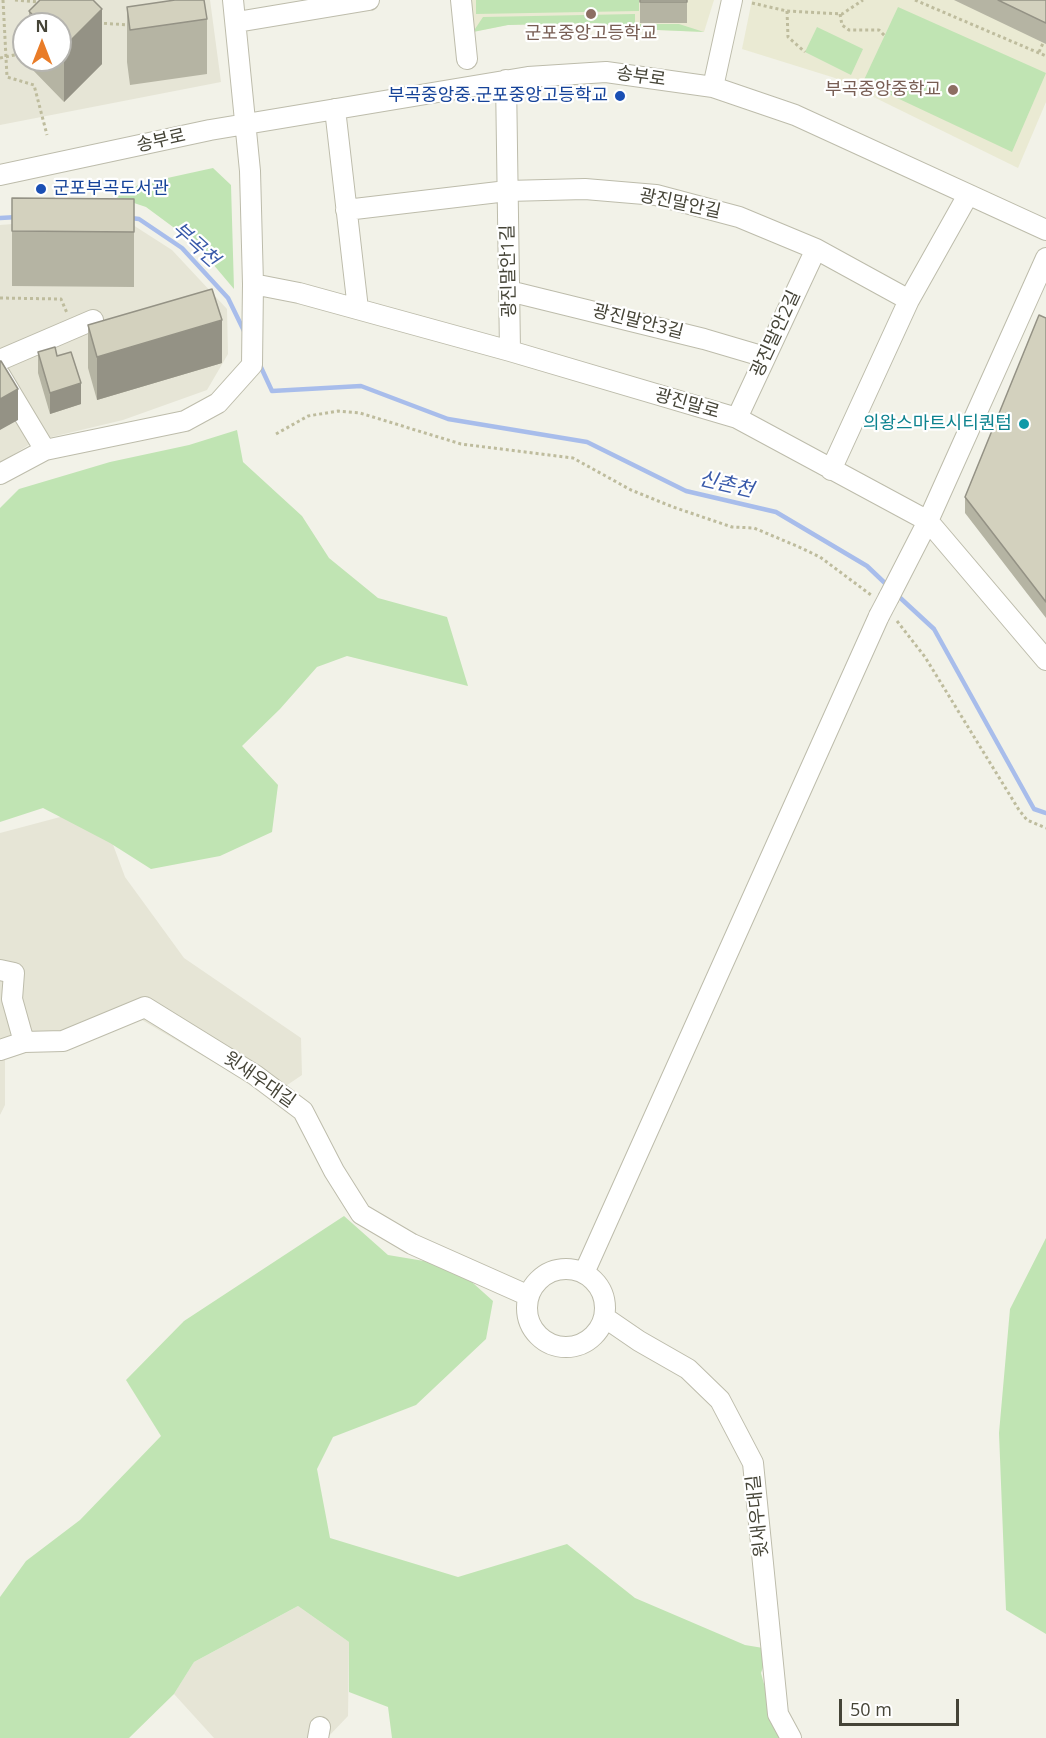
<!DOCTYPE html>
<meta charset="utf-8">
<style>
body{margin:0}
#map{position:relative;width:1046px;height:1738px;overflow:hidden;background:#f2f2e8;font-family:"Open Sans",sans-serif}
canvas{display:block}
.north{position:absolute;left:12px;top:12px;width:60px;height:60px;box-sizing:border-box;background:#fff;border:2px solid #b5b4af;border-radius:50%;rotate:0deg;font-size:16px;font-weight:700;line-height:24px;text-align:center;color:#454437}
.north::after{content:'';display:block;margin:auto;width:21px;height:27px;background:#e97c28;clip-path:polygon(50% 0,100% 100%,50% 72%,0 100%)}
.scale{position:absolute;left:839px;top:1699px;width:120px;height:27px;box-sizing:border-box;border:3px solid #454437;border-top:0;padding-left:8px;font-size:18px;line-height:21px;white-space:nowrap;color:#454437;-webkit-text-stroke:4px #fff;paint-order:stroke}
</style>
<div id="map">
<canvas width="1046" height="1738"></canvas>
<div class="north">N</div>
<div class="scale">50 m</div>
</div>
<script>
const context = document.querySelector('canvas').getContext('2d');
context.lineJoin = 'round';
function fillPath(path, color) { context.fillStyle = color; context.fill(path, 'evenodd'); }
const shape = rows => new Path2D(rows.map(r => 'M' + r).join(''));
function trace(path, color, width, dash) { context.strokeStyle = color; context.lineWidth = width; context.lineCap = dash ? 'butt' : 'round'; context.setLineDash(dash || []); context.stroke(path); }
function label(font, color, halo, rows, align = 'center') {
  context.font = font + ' "Open Sans","Noto Sans KR",sans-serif'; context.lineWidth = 4.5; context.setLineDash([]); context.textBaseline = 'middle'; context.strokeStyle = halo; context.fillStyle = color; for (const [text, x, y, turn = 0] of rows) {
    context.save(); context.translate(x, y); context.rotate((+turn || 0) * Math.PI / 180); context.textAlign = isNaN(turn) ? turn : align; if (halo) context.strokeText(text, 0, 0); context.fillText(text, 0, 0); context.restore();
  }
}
fillPath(shape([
 [0,0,210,0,221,82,0,125],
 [24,24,60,24,60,60,24,60],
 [76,219,133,225,172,250,227,309,228,354,207,390,123,420,35,441,0,463,0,225],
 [64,816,105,823,125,877,184,958,301,1038,302,1075,271,1096,142,1020,61,1047,5,1055,5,1105,0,1115,0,833],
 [298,1606,349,1642,348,1716,327,1738,214,1738,174,1694,194,1662]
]), '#e6e5d6');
fillPath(shape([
 [469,0,714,0,704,32,634,29,596,23,508,25,473,32],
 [752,0,1046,0,1046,102,1018,168,835,78,742,49]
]), '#eaead3');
fillPath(shape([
 [476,0,639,0,639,11,476,14],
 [898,7,1046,73,1012,152,863,82],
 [635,14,635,24,679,24,704,32,634,29,596,23,508,25,473,32,483,17],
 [817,27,863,49,851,75,805,52],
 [213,168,231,185,234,289,196,244,146,207,116,197,140,184],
 [237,430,243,462,302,516,329,558,378,598,447,617,468,686,347,656,317,667,280,709,242,746,278,785,272,832,220,856,151,869,110,843,43,808,0,822,0,508,19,489,110,462,189,445],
 [344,1216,388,1255,454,1266,493,1301,486,1339,416,1405,333,1437,317,1469,330,1538,458,1577,567,1544,635,1598,745,1645,769,1649,761,1673,779,1738,392,1738,388,1707,349,1692,349,1642,298,1606,194,1662,174,1694,129,1738,0,1738,0,1597,26,1561,80,1520,161,1436,126,1380,184,1321],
 [1046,1238,1046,1634,1006,1610,999,1433,1010,1309]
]), '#c0e4b3');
trace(shape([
 [0,218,18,217],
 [131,218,139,219,182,248,228,298,244,331],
 [259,363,272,391,361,386,448,419,587,442,686,491,776,512,867,566,888,586],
 [896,594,934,629,1034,809,1046,813]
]), '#a8bdeb', 4.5);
const minor = shape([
 [461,0,467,59],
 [237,22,369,0],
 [506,80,510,351],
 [713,87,732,0],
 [335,109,358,309],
 [0,175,210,130,528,77,606,72,713,87,795,115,1046,230],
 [346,210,507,191,585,189,656,195,739,217,816,249,909,300],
 [253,284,299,293,510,351,737,418,928,521,1046,660],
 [509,291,704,339,765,357],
 [0,360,93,320],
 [0,375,45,450],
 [737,418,816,249],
 [831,470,909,300,968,195],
 [0,474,45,450,185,421,218,403,252,365,253,284,250,171,233,0],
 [889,597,928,521,1046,258],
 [0,970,14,973,12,999,24,1042],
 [0,1050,24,1042,63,1041,145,1007,255,1075,303,1111,334,1171,361,1214,412,1244,529,1296],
 '527 1308a39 39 0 1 1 78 0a39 39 0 1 1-78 0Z',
 [584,1273,879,616],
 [604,1317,639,1341,688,1369,720,1400,753,1463,778,1714,791,1738],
 [318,1738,320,1727]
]);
trace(minor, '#bdbcab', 22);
trace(shape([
 [3,0,7,77,34,85,47,135],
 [15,0,40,2],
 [915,0,1046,56],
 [752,3,787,11,842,14,863,0],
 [787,11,788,37,805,52],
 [840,14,842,25,849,30,879,30,885,36],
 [98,23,130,25],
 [1039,52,1043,43],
 [0,58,24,53],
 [0,298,61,299,67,313],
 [276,434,308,416,338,411,360,413,461,444,573,458,631,490,673,507,732,527,754,528,799,547,820,557,871,595],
 [897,621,925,657,1019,810,1027,820,1046,828]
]), '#bebc9d', 3, [3, 3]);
trace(minor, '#fff', 20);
const minorBridge = shape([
 [879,616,889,597]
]);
trace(minorBridge, '#bdbcab', 22, []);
trace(minorBridge, '#fff', 20);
fillPath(shape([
 [40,0,93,0,102,9,102,64,64,102,29,66,29,60,60,60,60,24,29,24,29,11],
 [640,0,687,0,687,23,640,23],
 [954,0,1046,0,1046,44],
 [127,7,207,19,207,74,130,85,127,62],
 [12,198,134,199,134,287,12,286],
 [1046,318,1046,618,965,513,965,497],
 [88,325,222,363,97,400,88,368],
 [38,352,57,356,81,404,50,414,38,373]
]), '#b5b4a3');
fillPath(shape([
 [102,9,102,64,64,102,64,47],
 [222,320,222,363,97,400,97,357],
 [81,383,81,404,50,414,50,393],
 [18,389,18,420,0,430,0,399]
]), '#949285');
const building = shape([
 [40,0,93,0,102,9,64,47,60,43,60,24,41,24,29,11,40,0],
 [175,0,204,0,207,19,130,30,127,7,175,0],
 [640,0,687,0,687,2,640,2,640,0],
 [998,0,1046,0,1046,23,998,0],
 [12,198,134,199,134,232,12,231,12,198],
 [212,289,222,320,97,357,88,325,212,289],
 [1039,315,1046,318,1046,602,965,497,1039,315],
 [55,347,57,356,71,352,81,383,50,393,38,352,55,347],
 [0,361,1,361,18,389,0,399,0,361]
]);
fillPath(building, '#d3d1be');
trace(building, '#949285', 1.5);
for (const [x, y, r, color] of [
 [591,14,6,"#8d6e63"],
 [953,90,6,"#8d6e63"],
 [620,96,6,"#1a4fb4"],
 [41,189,6,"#1a4fb4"],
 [1024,424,6,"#0f9aa8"]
]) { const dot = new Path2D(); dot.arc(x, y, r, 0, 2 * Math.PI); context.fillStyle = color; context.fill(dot); trace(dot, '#fff', 2); }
label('18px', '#785e54', '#fff', [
 ["군포중앙고등학교",591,34],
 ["부곡중앙중학교",941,90,"right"]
]);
label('18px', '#454437', '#fff', [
 ["송부로",641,77,8],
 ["송부로",161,141,-13],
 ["광진말안길",680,204,12],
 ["광진말안1길",509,271,-91],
 ["광진말안3길",638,322,14],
 ["광진말안2길",776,334,-65],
 ["광진말로",687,404,16],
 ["윗새우대길",259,1080,35],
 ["윗새우대길",758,1516,-96]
]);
label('18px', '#164399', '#fff', [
 ["부곡중앙중.군포중앙고등학교",608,96],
 ["군포부곡도서관",53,189,"left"]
], 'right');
label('18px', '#0d838f', '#fff', [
 ["의왕스마트시티퀀텀",1012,424]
], 'right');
label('italic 20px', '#3859a9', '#fff', [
 ["부곡천",195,245,42],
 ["신촌천",726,485,13]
]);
</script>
